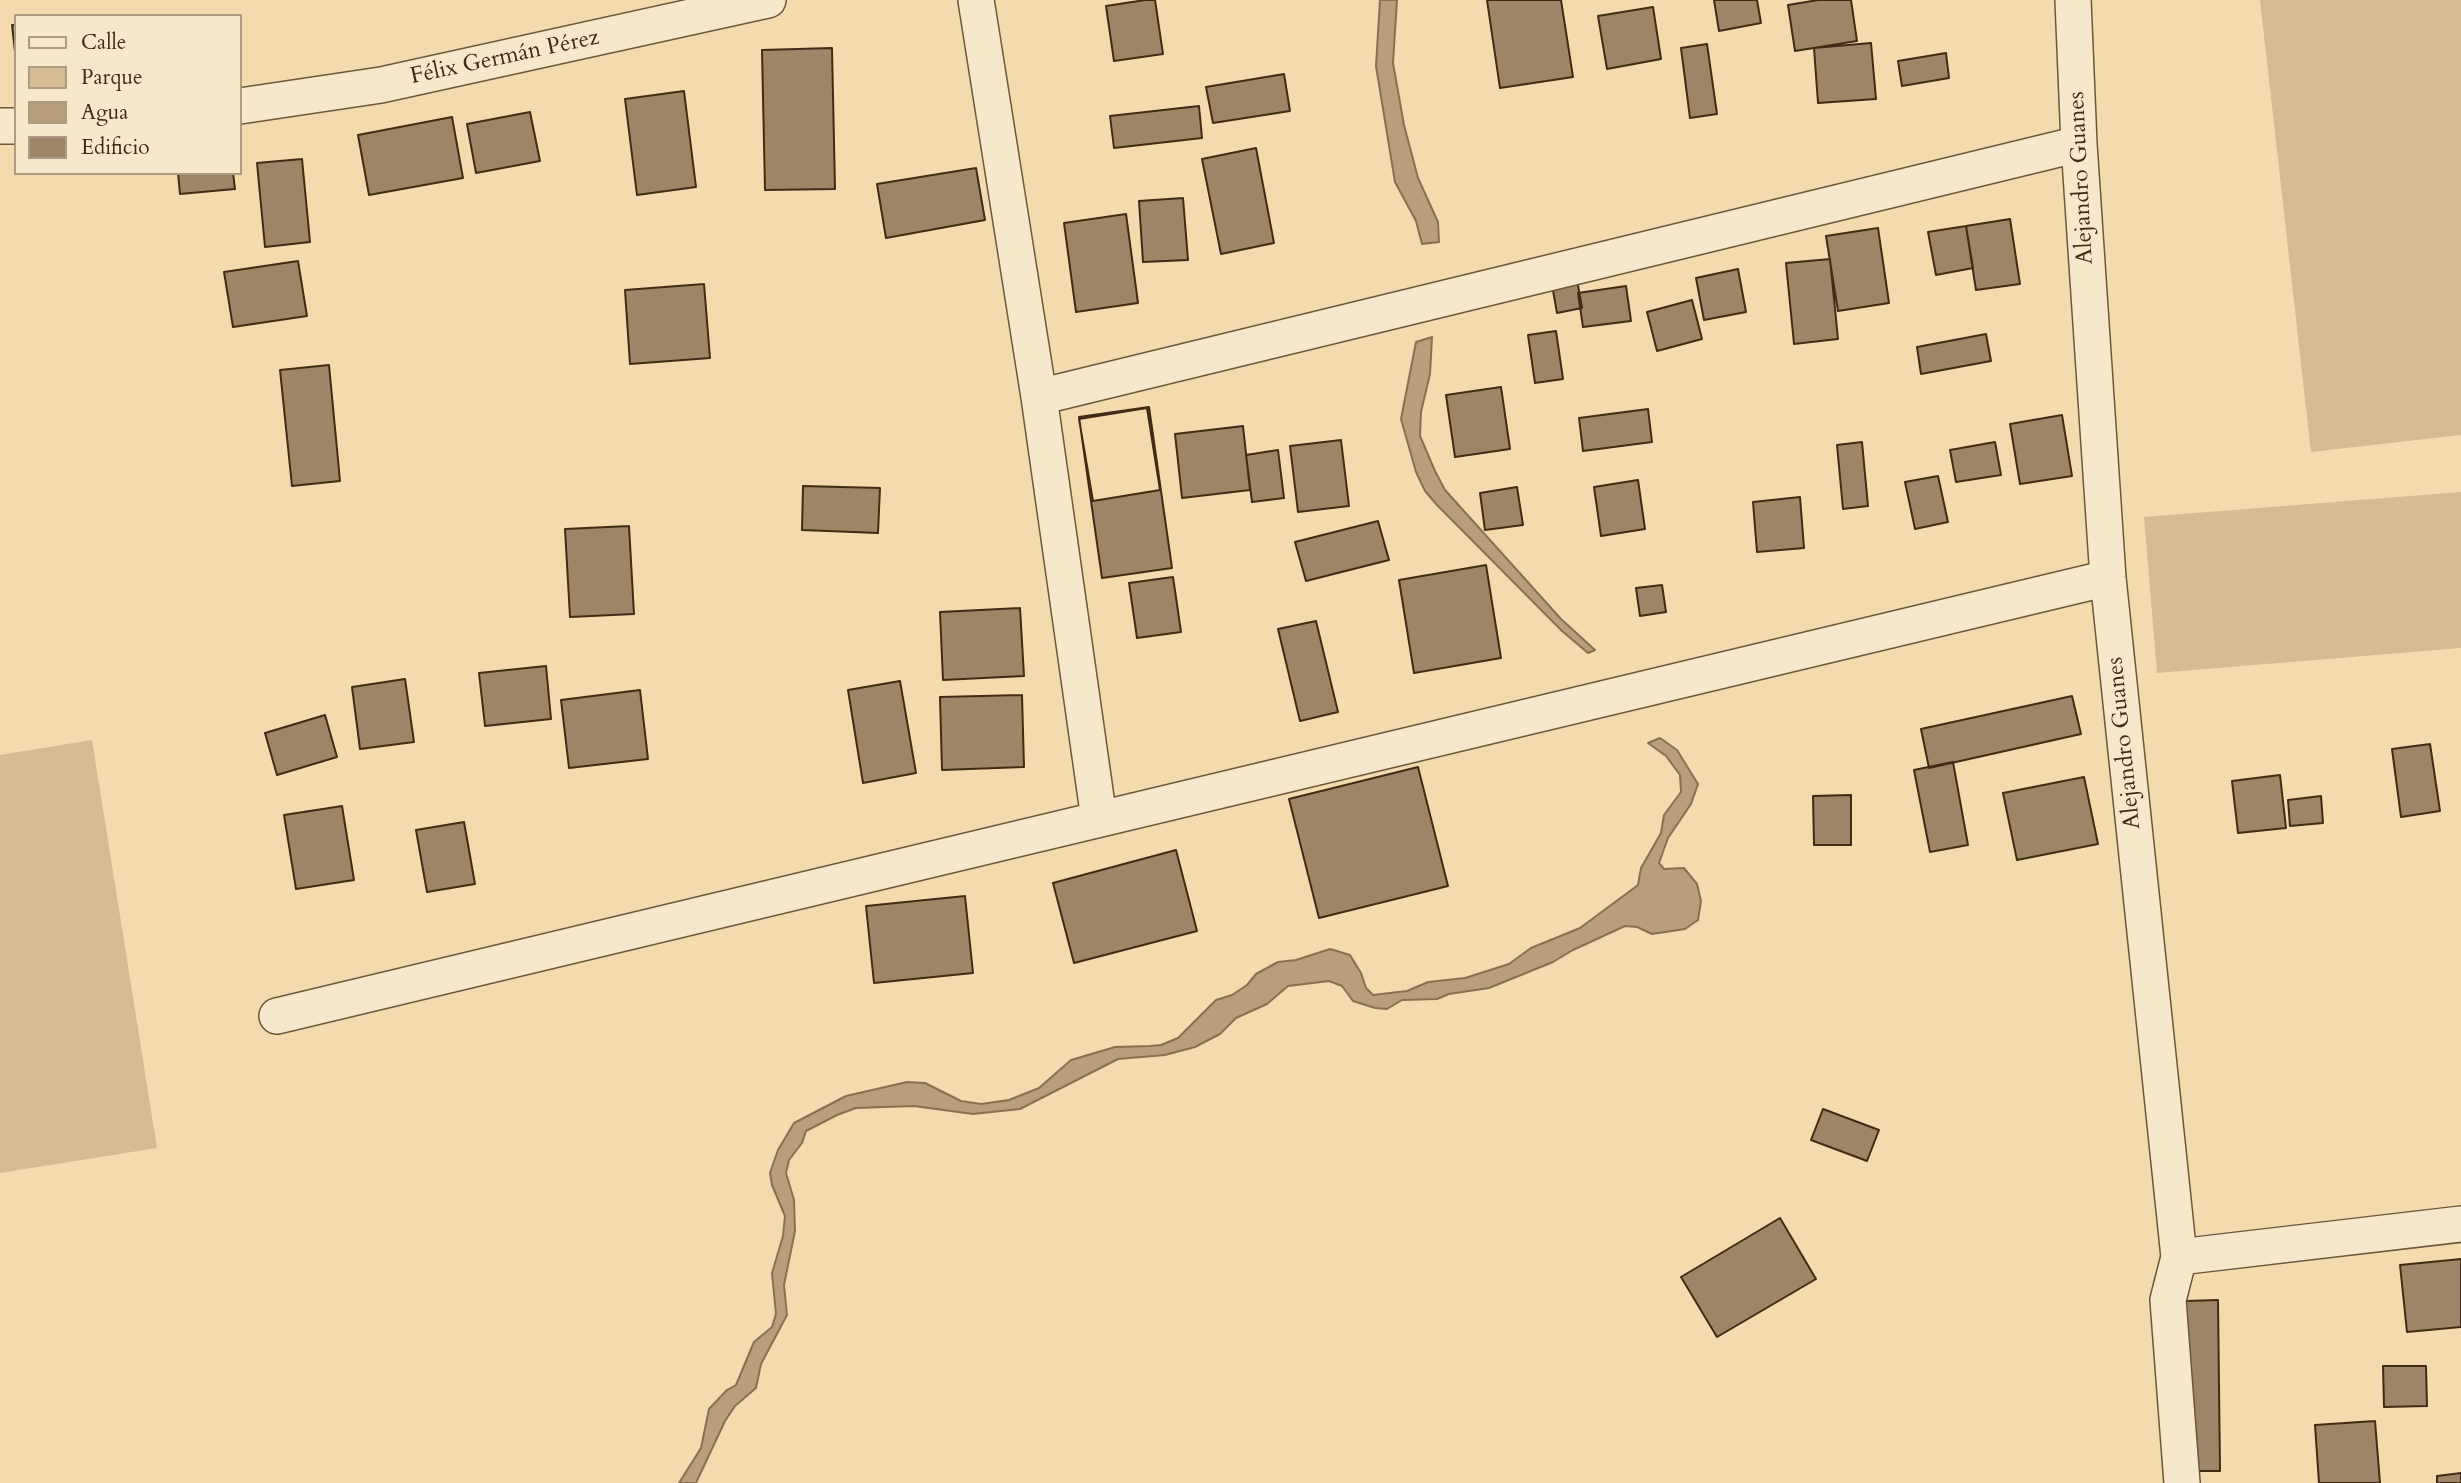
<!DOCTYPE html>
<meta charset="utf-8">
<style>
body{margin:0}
#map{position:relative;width:2461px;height:1483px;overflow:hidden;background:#f3daaf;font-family:Cardo,serif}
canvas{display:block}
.legend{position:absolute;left:14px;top:14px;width:228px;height:161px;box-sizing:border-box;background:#f7e7cb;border:2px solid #ae9c82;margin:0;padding:9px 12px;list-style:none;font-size:21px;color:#402c14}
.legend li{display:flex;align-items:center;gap:14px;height:35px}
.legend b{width:35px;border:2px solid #ae9c82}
</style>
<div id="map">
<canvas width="2461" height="1483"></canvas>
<ul class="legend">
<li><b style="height:9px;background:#f7e7cb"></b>Calle</li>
<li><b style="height:19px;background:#d5bc95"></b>Parque</li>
<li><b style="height:19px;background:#b69f7a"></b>Agua</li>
<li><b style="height:19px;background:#9d8665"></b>Edificio</li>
</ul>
</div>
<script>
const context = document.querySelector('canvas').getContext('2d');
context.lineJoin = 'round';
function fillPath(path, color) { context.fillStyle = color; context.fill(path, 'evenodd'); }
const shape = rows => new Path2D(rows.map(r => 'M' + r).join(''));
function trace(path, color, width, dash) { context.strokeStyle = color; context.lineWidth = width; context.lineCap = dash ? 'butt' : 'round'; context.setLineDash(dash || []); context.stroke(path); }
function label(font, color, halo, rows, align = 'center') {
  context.font = font + ' Cardo,serif'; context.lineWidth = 5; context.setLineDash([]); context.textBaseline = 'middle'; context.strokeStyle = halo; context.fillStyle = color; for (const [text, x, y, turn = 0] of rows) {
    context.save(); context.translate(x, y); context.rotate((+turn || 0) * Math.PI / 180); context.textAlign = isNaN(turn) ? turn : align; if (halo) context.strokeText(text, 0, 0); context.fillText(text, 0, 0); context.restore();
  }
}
fillPath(shape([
 [2260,0,2461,0,2461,435,2311,452],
 [2461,492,2461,648,2157,673,2144,517],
 [92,740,157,1148,0,1173,0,755]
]), '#d5bc95');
const water = shape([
 [1380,0,1397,0,1393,63,1404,125,1418,178,1438,222,1439,242,1422,244,1416,221,1395,182,1376,66,1380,0],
 [1432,337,1430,374,1421,412,1420,436,1435,471,1445,490,1561,619,1595,650,1588,653,1562,631,1437,505,1425,491,1416,472,1401,419,1416,342,1432,337],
 [1660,738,1677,750,1698,784,1691,804,1668,838,1659,863,1664,869,1684,868,1697,884,1701,901,1698,920,1685,929,1652,934,1637,927,1625,926,1573,950,1553,962,1489,988,1449,994,1437,999,1402,1000,1387,1009,1375,1008,1353,1001,1342,986,1329,981,1288,986,1267,1004,1236,1018,1220,1034,1195,1047,1165,1055,1118,1059,1020,1109,973,1114,914,1106,856,1108,837,1115,806,1131,802,1143,789,1160,786,1173,794,1200,795,1231,784,1285,787,1315,761,1364,756,1388,735,1406,725,1421,696,1483,679,1483,701,1448,709,1409,727,1390,736,1385,754,1342,772,1327,776,1314,772,1273,783,1236,785,1216,772,1185,770,1173,778,1150,794,1123,846,1096,907,1082,925,1083,961,1101,981,1104,1009,1100,1039,1088,1071,1060,1115,1047,1150,1046,1161,1045,1178,1038,1216,1000,1232,995,1247,985,1256,974,1278,962,1296,960,1330,949,1350,955,1361,973,1366,988,1373,995,1407,991,1428,982,1465,978,1509,964,1531,948,1580,928,1638,885,1641,868,1661,833,1664,815,1681,792,1680,775,1666,756,1648,743,1660,738]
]);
fillPath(water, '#b69f7a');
trace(water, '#877151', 2);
const building = shape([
 [1145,0,1155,0,1163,54,1114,61,1106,6,1145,0],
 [1487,0,1561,0,1573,77,1500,88,1487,0],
 [1714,0,1757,0,1761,23,1719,31,1714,0],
 [1818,0,1851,0,1857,41,1795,51,1788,5,1818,0],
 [1653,7,1661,59,1607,69,1598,16,1653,7],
 [12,25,16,25,16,61,12,25],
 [1871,43,1876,99,1818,103,1814,48,1871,43],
 [1707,44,1717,114,1690,118,1681,48,1707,44],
 [832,48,835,189,765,190,762,50,832,48],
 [1946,53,1949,78,1902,86,1898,61,1946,53],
 [1284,74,1290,111,1213,123,1206,87,1284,74],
 [684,91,696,187,637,195,625,99,684,91],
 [1199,106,1202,138,1114,148,1110,116,1199,106],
 [530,112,540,161,476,173,467,124,530,112],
 [452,117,463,178,369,195,358,135,452,117],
 [1256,148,1274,243,1221,254,1202,159,1256,148],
 [302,159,310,242,265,247,257,163,302,159],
 [976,168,985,220,886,238,877,184,976,168],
 [178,173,233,173,235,189,180,194,178,173],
 [1183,198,1188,260,1143,262,1139,201,1183,198],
 [1126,214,1138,303,1076,312,1064,223,1126,214],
 [2010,219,2020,284,1976,290,1966,226,2010,219],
 [1966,226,1973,268,1936,275,1928,232,1966,226],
 [1878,228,1889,303,1838,311,1826,236,1878,228],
 [1830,259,1838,339,1794,344,1786,263,1830,259],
 [298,261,307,316,233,327,224,272,298,261],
 [1738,269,1746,312,1704,320,1696,278,1738,269],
 [1576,274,1582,308,1557,313,1551,279,1576,274],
 [704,284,710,358,630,364,625,290,704,284],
 [1626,286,1631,321,1583,327,1578,293,1626,286],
 [1692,300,1702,339,1657,351,1647,312,1692,300],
 [1556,331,1563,379,1535,383,1528,335,1556,331],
 [1986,334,1991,361,1921,374,1917,347,1986,334],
 [329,365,340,481,292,486,280,370,329,365],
 [1501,387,1510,449,1455,457,1446,395,1501,387],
 [1149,407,1172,568,1102,578,1079,417,1149,407],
 [1147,408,1160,490,1093,501,1079,419,1147,408],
 [1648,409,1652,442,1583,451,1579,418,1648,409],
 [2062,415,2072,476,2020,484,2010,424,2062,415],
 [1243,426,1250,490,1182,498,1175,434,1243,426],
 [1341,440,1349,506,1298,512,1290,446,1341,440],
 [1862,442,1868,506,1843,509,1837,445,1862,442],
 [1995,442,2001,475,1956,482,1950,450,1995,442],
 [1278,450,1284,498,1252,502,1246,455,1278,450],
 [1938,476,1948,522,1915,529,1905,482,1938,476],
 [1638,480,1645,529,1601,536,1594,487,1638,480],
 [803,486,880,488,878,533,802,530,803,486],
 [1517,487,1523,525,1485,530,1480,493,1517,487],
 [1800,497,1804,548,1757,552,1753,502,1800,497],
 [1378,521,1389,560,1306,581,1295,542,1378,521],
 [629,526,634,614,570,617,565,529,629,526],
 [1486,565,1501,658,1414,673,1399,580,1486,565],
 [1173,577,1181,632,1137,638,1129,583,1173,577],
 [1662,585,1666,612,1640,616,1636,588,1662,585],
 [1020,608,1024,676,943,680,940,612,1020,608],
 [1316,621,1338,712,1300,721,1278,629,1316,621],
 [546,666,551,719,485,726,479,673,546,666],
 [405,679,414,742,360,749,352,687,405,679],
 [900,681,916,773,863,783,848,690,900,681],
 [640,690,648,759,569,768,561,700,640,690],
 [1022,695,1024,767,942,770,940,697,1022,695],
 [2072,696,2081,734,1929,768,1921,729,2072,696],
 [325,715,337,757,277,775,265,733,325,715],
 [2430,744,2440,811,2401,817,2392,749,2430,744],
 [1953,762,1968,845,1930,852,1914,770,1953,762],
 [1418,767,1448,886,1319,918,1289,799,1418,767],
 [2280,775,2286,828,2238,833,2232,781,2280,775],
 [2084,777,2098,844,2017,860,2003,793,2084,777],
 [1851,795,1851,845,1814,845,1813,796,1851,795],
 [2321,796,2323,823,2290,826,2288,800,2321,796],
 [342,806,354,880,296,889,284,815,342,806],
 [464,822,475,884,427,892,416,830,464,822],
 [1176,850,1197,931,1074,963,1053,883,1176,850],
 [965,896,973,973,874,983,866,906,965,896],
 [1823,1109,1879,1130,1867,1161,1811,1140,1823,1109],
 [1780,1218,1816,1279,1717,1337,1681,1277,1780,1218],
 [2461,1259,2461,1327,2407,1332,2400,1265,2461,1259],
 [2218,1300,2220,1471,2188,1471,2185,1301,2218,1300],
 [2383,1366,2426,1366,2427,1406,2384,1407,2383,1366],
 [2375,1421,2380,1483,2319,1483,2315,1425,2375,1421],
 [2461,1473,2461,1483,2437,1483,2437,1476,2461,1473]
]);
fillPath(building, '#9d8665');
trace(building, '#402c14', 2);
const street = shape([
 [976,0,1039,397,1099,819],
 [2073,0,2079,144,2108,578,2179,1257,2168,1300,2182,1483],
 [240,106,381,85,768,0],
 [0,126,16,126],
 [1039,397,2079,144],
 [277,1016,2108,578],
 [2179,1257,2461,1224]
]);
trace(street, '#6d583b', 38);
trace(street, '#f7e7cb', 35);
label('23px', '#402c14', '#f7e7cb', [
 ["Félix Germán Pérez",505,58,-12],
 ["Alejandro Guanes",2082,178,-93],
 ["Alejandro Guanes",2125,743,-96]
]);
</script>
